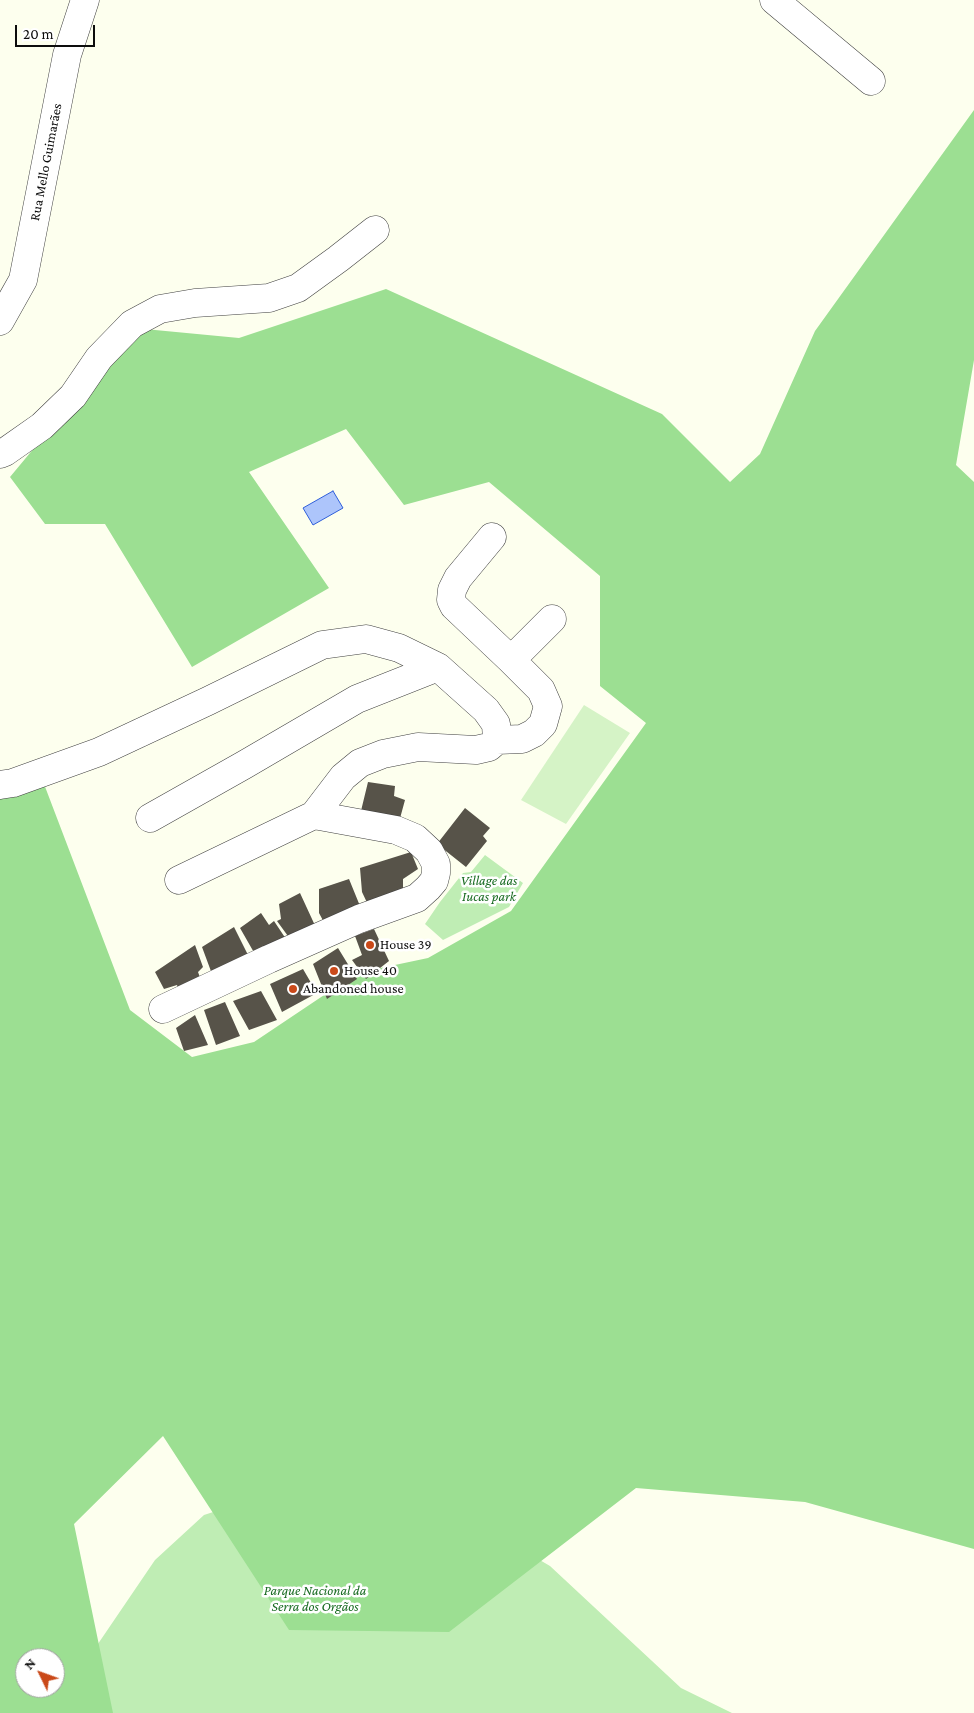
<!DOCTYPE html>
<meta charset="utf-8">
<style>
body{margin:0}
#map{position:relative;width:974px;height:1713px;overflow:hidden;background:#fdffee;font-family:"Crimson Pro",serif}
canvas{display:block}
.north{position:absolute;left:15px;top:1648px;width:50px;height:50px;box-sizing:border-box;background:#fff;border:1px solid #9e9e9e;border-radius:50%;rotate:312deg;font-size:14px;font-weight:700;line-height:20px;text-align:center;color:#0d0d0d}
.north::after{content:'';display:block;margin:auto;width:18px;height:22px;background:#ca4919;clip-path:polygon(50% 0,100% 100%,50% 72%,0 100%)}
.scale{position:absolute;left:15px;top:25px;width:80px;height:22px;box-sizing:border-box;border:2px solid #0d0d0d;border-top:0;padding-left:6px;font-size:15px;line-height:18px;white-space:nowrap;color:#0d0d0d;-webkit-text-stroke:4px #fff;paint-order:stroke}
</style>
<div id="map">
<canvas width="974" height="1713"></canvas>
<div class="north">N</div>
<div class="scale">20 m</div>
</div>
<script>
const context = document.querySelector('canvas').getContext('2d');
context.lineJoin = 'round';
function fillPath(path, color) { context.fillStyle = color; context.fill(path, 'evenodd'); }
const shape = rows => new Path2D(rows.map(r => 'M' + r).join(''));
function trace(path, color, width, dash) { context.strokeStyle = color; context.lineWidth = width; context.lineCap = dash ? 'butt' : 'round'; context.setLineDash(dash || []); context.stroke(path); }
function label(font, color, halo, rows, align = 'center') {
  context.font = font + ' "Crimson Pro",serif'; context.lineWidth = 5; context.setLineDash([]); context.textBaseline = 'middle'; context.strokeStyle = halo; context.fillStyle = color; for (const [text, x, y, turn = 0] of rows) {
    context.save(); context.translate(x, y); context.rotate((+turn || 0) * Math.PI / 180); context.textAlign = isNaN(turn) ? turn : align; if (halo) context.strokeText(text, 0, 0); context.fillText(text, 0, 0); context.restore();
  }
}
fillPath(shape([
 [485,855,523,883,509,907,443,940,425,924,440,902,463,873,471,872],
 [302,1483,427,1494,550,1566,681,1688,732,1713,51,1713,155,1560,204,1515]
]), '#bfedb4');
fillPath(shape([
 [974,110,974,360,956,465,974,482,974,1549,805,1502,636,1488,449,1632,289,1630,163,1436,74,1524,113,1713,0,1713,0,792,44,784,130,1010,192,1057,254,1042,357,973,428,958,511,911,646,723,600,686,600,576,489,482,404,505,346,429,249,472,329,588,192,667,105,524,45,524,10,477,134,328,239,338,386,289,662,414,730,482,760,454,815,331],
 [25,1658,55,1658,55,1688,25,1688]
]), '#9cdf92');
fillPath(shape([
 [584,705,630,733,566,824,521,800]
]), '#d5f3c6');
const water = shape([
 [333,491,343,508,313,525,303,508,333,491]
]);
fillPath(water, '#adc5fb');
trace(water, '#2e5ed9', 1);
fillPath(shape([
 [368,782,395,786,394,796,405,800,399,822,360,815],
 [465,808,490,828,483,836,487,841,466,867,437,844],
 [411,852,418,869,403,879,403,899,370,909,362,892,360,868],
 [349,879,360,906,327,928,319,913,319,889],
 [300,893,318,932,293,943,277,921,281,919,279,904],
 [261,913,269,925,274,921,288,942,256,956,240,928],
 [234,927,248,955,212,974,202,947],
 [374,929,389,961,366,979,352,960,362,955,355,936],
 [195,945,203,967,198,972,202,983,181,999,177,985,164,989,155,972],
 [338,948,357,979,327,999,313,964],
 [303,969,317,993,282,1012,270,984],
 [261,991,277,1020,249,1030,233,1001],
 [225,1002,240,1036,216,1045,204,1010],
 [195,1015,208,1045,184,1051,176,1028]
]), '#575349');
const street = shape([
 [774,0,871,81],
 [0,321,23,280,67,55,85,0],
 [0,454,5,452,42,426,73,396,99,358,132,324,160,309,195,303,269,298,298,288,338,259,375,230],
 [492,537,458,578,452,590,451,600,454,606,511,660,552,619],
 [497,740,522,739,534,733,543,724,548,706,541,690,511,660],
 [0,785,13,783,99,752,208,701,322,645,366,639,399,648,438,667,486,710,496,724,497,740,489,747,476,750,418,747,383,754,360,763,343,777,314,815,396,830,415,838,429,851,436,864,436,873,434,881,428,888,417,898,359,919,269,959,163,1009],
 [150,818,244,765,357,699,438,667],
 [179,880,314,815]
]);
trace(street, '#404040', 29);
trace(street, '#fff', 28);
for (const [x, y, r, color] of [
 [370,945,5,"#ca4919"],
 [334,971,5,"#ca4919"],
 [293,989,5,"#ca4919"]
]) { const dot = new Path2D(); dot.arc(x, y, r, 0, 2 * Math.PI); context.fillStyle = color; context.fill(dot); trace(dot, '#fff', 2); }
label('14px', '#0d0d0d', '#fff', [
 ["Rua Mello Guimarães",46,162,-79]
]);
label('italic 14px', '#186b21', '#fff', [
 ["Village das",489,881],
 ["Iucas park",489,897],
 ["Parque Nacional da",315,1591],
 ["Serra dos Orgãos",315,1607]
]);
label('14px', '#0d0d0d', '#fff', [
 ["House 39",380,945],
 ["House 40",344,971],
 ["Abandoned house",303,989]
], 'left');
</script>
